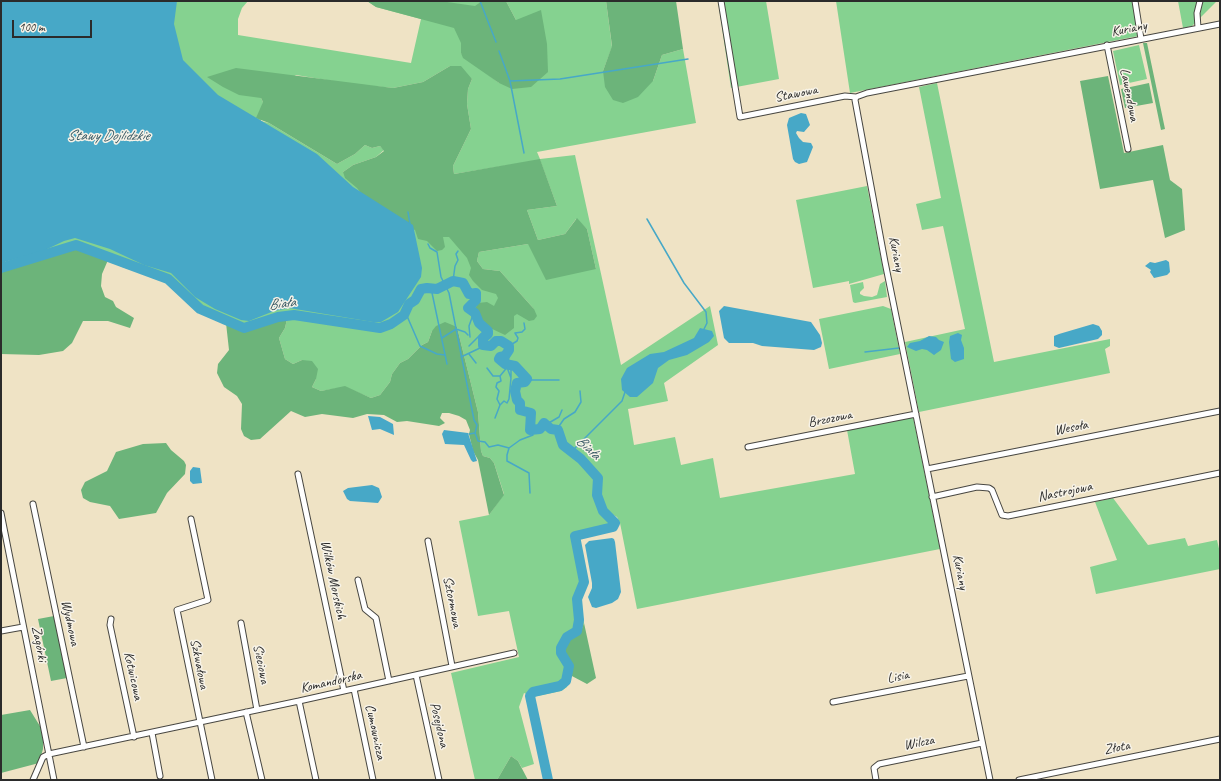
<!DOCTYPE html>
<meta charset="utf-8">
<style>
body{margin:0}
#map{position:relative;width:1221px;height:781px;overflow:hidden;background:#efe3c5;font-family:Caveat,sans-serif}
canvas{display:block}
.frame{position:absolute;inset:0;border:2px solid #2b2b2b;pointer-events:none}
.scale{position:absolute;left:12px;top:20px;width:80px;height:18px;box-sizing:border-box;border:2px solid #2b2b2b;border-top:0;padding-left:5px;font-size:12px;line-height:14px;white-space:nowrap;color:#2b2b2b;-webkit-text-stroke:3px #f7f3e8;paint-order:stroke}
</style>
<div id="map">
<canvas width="1221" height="781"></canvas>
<div class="frame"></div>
<div class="scale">100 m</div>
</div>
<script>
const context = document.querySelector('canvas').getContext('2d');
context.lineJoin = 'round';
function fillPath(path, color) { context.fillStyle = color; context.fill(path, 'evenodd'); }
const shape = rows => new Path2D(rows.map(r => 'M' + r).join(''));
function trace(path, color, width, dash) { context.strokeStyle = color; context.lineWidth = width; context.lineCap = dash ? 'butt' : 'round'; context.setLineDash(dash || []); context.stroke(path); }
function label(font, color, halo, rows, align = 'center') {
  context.font = font + ' Caveat,sans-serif'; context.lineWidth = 3; context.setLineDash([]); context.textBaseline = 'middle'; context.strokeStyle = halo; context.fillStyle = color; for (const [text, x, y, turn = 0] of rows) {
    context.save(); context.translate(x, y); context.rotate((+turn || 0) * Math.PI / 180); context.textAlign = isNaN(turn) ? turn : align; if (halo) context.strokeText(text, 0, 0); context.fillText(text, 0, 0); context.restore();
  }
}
fillPath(shape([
 [1,1,248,1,242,8,238,19,238,35,411,63,421,19,376,7,367,1,482,1,461,43,461,53,499,83,516,20,506,1,606,1,612,47,603,71,653,81,662,55,683,49,696,123,537,152,540,159,575,155,621,365,710,306,718,345,664,383,668,401,628,409,634,445,675,437,681,465,713,458,720,498,855,474,847,430,913,417,940,549,637,609,620,523,617,517,608,512,609,517,613,520,615,525,575,536,578,538,587,584,580,602,584,623,580,634,568,641,572,664,567,687,561,691,533,697,524,693,519,707,534,764,522,768,518,761,511,756,497,780,475,780,451,673,519,657,509,611,478,616,459,521,489,515,504,494,494,463,490,458,483,456,481,451,478,412,457,327,432,331,428,342,422,345,408,359,400,363,392,374,390,382,380,395,371,398,345,387,321,391,312,387,316,379,302,360,293,364,285,359,279,338,285,328,287,319,241,331,196,310,164,281,122,267,77,246,11,267],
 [450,66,472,79,468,89,467,104,471,129,453,166,454,174,540,160,557,206,527,210,538,240,565,234,576,219,587,229,596,269,528,244,479,252,477,261,483,269,500,271,534,309,473,268,466,249,449,235,343,172,353,165,376,157,384,150,380,146,372,148,365,145,355,154,337,164,269,123,261,121,263,102,261,98,296,75,351,84,393,88,423,82],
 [718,1,766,1,779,79,731,88],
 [836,1,1132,1,1138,36,850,93],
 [1178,1,1217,1,1192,26,1183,28],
 [1139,45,1147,79,1120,85,1113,51],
 [937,83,994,362,1110,339,1110,346,1105,349,1110,373,919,412,905,342,965,329,943,226,922,230,916,204,941,198,919,87],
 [867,186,884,274,849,284,849,281,813,288,796,200],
 [885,281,887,297,855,303,853,302,850,285,863,282,864,288,860,292,860,294,864,296,872,297,877,295,880,284],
 [883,306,891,309,900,354,829,369,819,319],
 [1113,498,1148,545,1185,538,1188,546,1217,540,1220,553,1220,569,1096,594,1090,567,1117,560,1095,502]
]), '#85d290');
fillPath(shape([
 [367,1,440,1,475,6,482,1,506,1,516,20,541,10,547,44,548,72,531,87,512,89,499,83,463,58,461,53,461,43,454,28,376,7],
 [606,1,676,1,683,49,662,55,653,81,638,97,623,103,613,100,605,87,603,71,612,46],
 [1143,43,1147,43,1165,129,1161,130],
 [450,66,461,66,472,79,468,89,467,104,471,129,453,166,454,174,540,159,557,206,527,210,538,240,565,234,577,218,587,229,596,269,546,280,528,244,479,252,477,261,483,269,500,271,534,309,537,316,534,320,529,321,517,314,514,316,514,328,505,335,488,327,481,321,475,309,478,303,487,302,494,306,498,298,496,294,482,290,473,281,469,275,471,268,467,258,449,237,443,237,445,247,442,250,437,251,427,241,418,239,415,230,400,224,368,202,357,188,345,178,343,172,353,165,376,157,384,151,380,146,372,148,365,145,355,154,337,164,269,123,256,118,263,102,261,98,239,95,223,87,207,77,236,68,393,88,423,82],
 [1108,76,1124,153,1163,145,1170,180,1182,189,1185,230,1165,238,1153,180,1100,189,1080,81],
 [1149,83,1153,103,1125,108,1121,89],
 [77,246,108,260,102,274,101,286,105,297,113,301,116,307,134,318,130,328,108,321,83,321,72,343,63,351,39,355,1,354,1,255,5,262,43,251,51,254],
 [287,319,285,328,279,338,285,359,293,364,302,360,312,361,318,369,316,379,312,387,321,391,345,386,371,398,380,395,390,382,392,374,400,363,408,359,422,345,428,342,432,331,436,326,445,322,457,327,478,412,481,451,483,456,490,458,494,463,504,495,489,515,478,460,473,451,469,434,470,430,466,420,459,416,449,413,442,413,440,418,445,423,439,426,407,421,397,422,384,415,367,414,353,418,322,414,305,417,291,411,260,439,251,440,244,436,241,429,242,404,237,396,224,387,217,373,218,364,229,350,226,323,242,331],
 [166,443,171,450,184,461,186,465,185,474,167,493,156,513,119,519,110,506,90,502,83,498,81,490,85,482,107,471,116,452,143,444],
 [54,616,67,678,51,681,38,619],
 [584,623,596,678,587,684,570,675,572,664,563,651,568,641,580,634],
 [30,710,43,731,43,749,39,763,1,773,1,715],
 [511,756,518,761,528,780,497,780]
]), '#6cb47a');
fillPath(shape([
 [1,1,177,1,174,24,183,60,218,95,317,154,353,187,413,225,422,268,421,277,398,312,381,322,373,322,289,308,274,311,249,321,241,320,215,309,195,297,171,273,144,265,110,249,75,238,64,241,43,251,1,263],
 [801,113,806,114,810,125,804,132,797,131,796,133,799,138,803,142,811,143,813,147,807,162,799,164,795,162,793,159,787,125,789,118],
 [1166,260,1169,262,1170,272,1167,275,1154,278,1150,272,1151,270,1145,266,1150,262,1155,263],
 [724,306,811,322,820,335,822,343,821,347,814,350,762,346,753,343,729,343,724,338,719,311],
 [1093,324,1099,326,1102,331,1102,335,1098,339,1059,348,1054,346,1054,336,1059,334],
 [700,328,712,331,714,336,709,342,687,355,669,360,658,368,653,383,637,397,630,397,622,390,621,379,627,368,650,354,664,352,694,338],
 [958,333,962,335,961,340,964,348,964,359,955,362,951,359,949,342,950,336],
 [929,336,936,337,939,340,944,342,941,350,934,355,927,350,922,349,916,351,907,347,910,343,920,341],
 [368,416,380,417,393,424,394,435,380,429,372,430],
 [444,430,468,433,477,461,473,462,471,460,464,445,445,444,442,434],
 [193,467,200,468,202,483,193,484,190,481,190,471],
 [372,485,379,488,382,497,378,503,350,501,347,499,343,491,348,488],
 [612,538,614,539,615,542,621,592,618,599,612,603,596,608,592,607,588,597,592,588,592,583,585,545,589,541]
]), '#47a8c7');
trace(shape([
 [480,1,496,42],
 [499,51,510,81,560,79,688,59],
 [510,81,524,153],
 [408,212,410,224],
 [647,219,684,283,706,312,707,323,704,329],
 [428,244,430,248,437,252,441,277,449,293,474,420,477,425,475,433,478,441,485,442,489,447,498,445,509,448,520,440,533,435,532,431],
 [453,281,455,266,458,260,456,254,458,251],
 [431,288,447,364],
 [404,314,407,316,420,346,437,354,445,355],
 [456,329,465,332,468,335],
 [470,337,469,326,474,312],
 [442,338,456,329],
 [469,346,486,329],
 [509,346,517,341,518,338,515,333,522,332,525,329,524,323],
 [865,352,899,348],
 [469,354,476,363],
 [461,357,480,348,482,344],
 [487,368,493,376,500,376],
 [511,377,511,365],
 [525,377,528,377,531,380,559,380],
 [500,405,504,401,507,403,509,399,511,378,508,370,508,366],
 [495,418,500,405,497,399,499,391,496,387,497,383,501,381,500,376,509,365,508,351],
 [547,424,559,417,562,410],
 [557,429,564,419,575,412,581,402,580,391],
 [469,434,475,433],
 [509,448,507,455,507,461,529,473,530,493],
 [572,451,622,401,625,392]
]), '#47a8c7', 1.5);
trace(shape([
 [1,268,76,245,168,279,200,309,244,328,278,317,294,315,380,328,391,324,404,315,409,304,415,300,421,289,427,288,437,289,453,281,463,283,469,294,476,293,476,300,468,308,475,313,479,323,488,331,488,334,483,338,483,345,491,346,496,341,501,341,509,346,509,350,505,356,500,357,499,359,505,364,515,366,527,379,525,382,517,383,515,391,517,400,520,403,520,410,531,413,530,430,540,429,544,423,551,429,558,430,563,445,581,459,598,478,597,495,603,511,615,523,613,527,575,536,584,582,577,599,579,620,577,631,567,637,561,648,561,653,569,666,566,681,560,686,533,692,530,696,548,780]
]), '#47a8c7', 10);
const street = shape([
 [721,1,740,117,845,96,856,97],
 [1135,1,1141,39],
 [1198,28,1197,13,1200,1],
 [1107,45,1128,149],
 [748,447,916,414],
 [927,469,1220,411],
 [298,474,344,691],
 [932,497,977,487,989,488,992,490,1002,515,1008,516,1220,473],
 [33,504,84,747],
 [1,513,54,780],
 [191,519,208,600,177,610,212,780],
 [428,541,452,666],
 [358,580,365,609,376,618,389,681],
 [111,619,110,625,134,737],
 [241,623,257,710],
 [1,631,23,627],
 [416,675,439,780],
 [354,689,373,780],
 [299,701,316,780],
 [833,702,968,676],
 [246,712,262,780],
 [152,733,160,776],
 [33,780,43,757,49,754,299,701,514,653],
 [876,780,874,768,879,764,982,743],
 [990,780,885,262,855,100,856,97,867,93,1220,24],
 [1019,780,1220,739]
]);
trace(street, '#484742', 7);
trace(street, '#fff', 5);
label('14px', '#2b2b2b', '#f7f3e8', [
 ["Kuriany",1129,29,-11],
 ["Stawowa",796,94,-11],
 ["Lawendowa",1129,95,79],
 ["Kuriany",896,254,79],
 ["Brzozowa",830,419,-11],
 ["Wesoła",1071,428,-11],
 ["Nastrojowa",1065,492,-12],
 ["Kuriany",960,572,79],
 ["Wilków Morskich",333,580,78],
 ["Sztormowa",452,602,79],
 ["Wydmowa",70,623,78],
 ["Zagórki",39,644,79],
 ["Szkwałowa",199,664,79],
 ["Sieciowa",261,664,79],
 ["Kotwicowa",133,676,78],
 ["Lisia",898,677,-11],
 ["Komandorska",331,682,-13],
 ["Posejdona",439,725,77],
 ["Cumownicza",375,732,78],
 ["Wilcza",919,743,-11],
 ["Złota",1117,748,-11]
]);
label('italic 15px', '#355762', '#f7f3e8', [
 ["Stawy Dojlidzkie",108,136],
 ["Biała",282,304,-7],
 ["Biała",588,448,43]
]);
</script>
